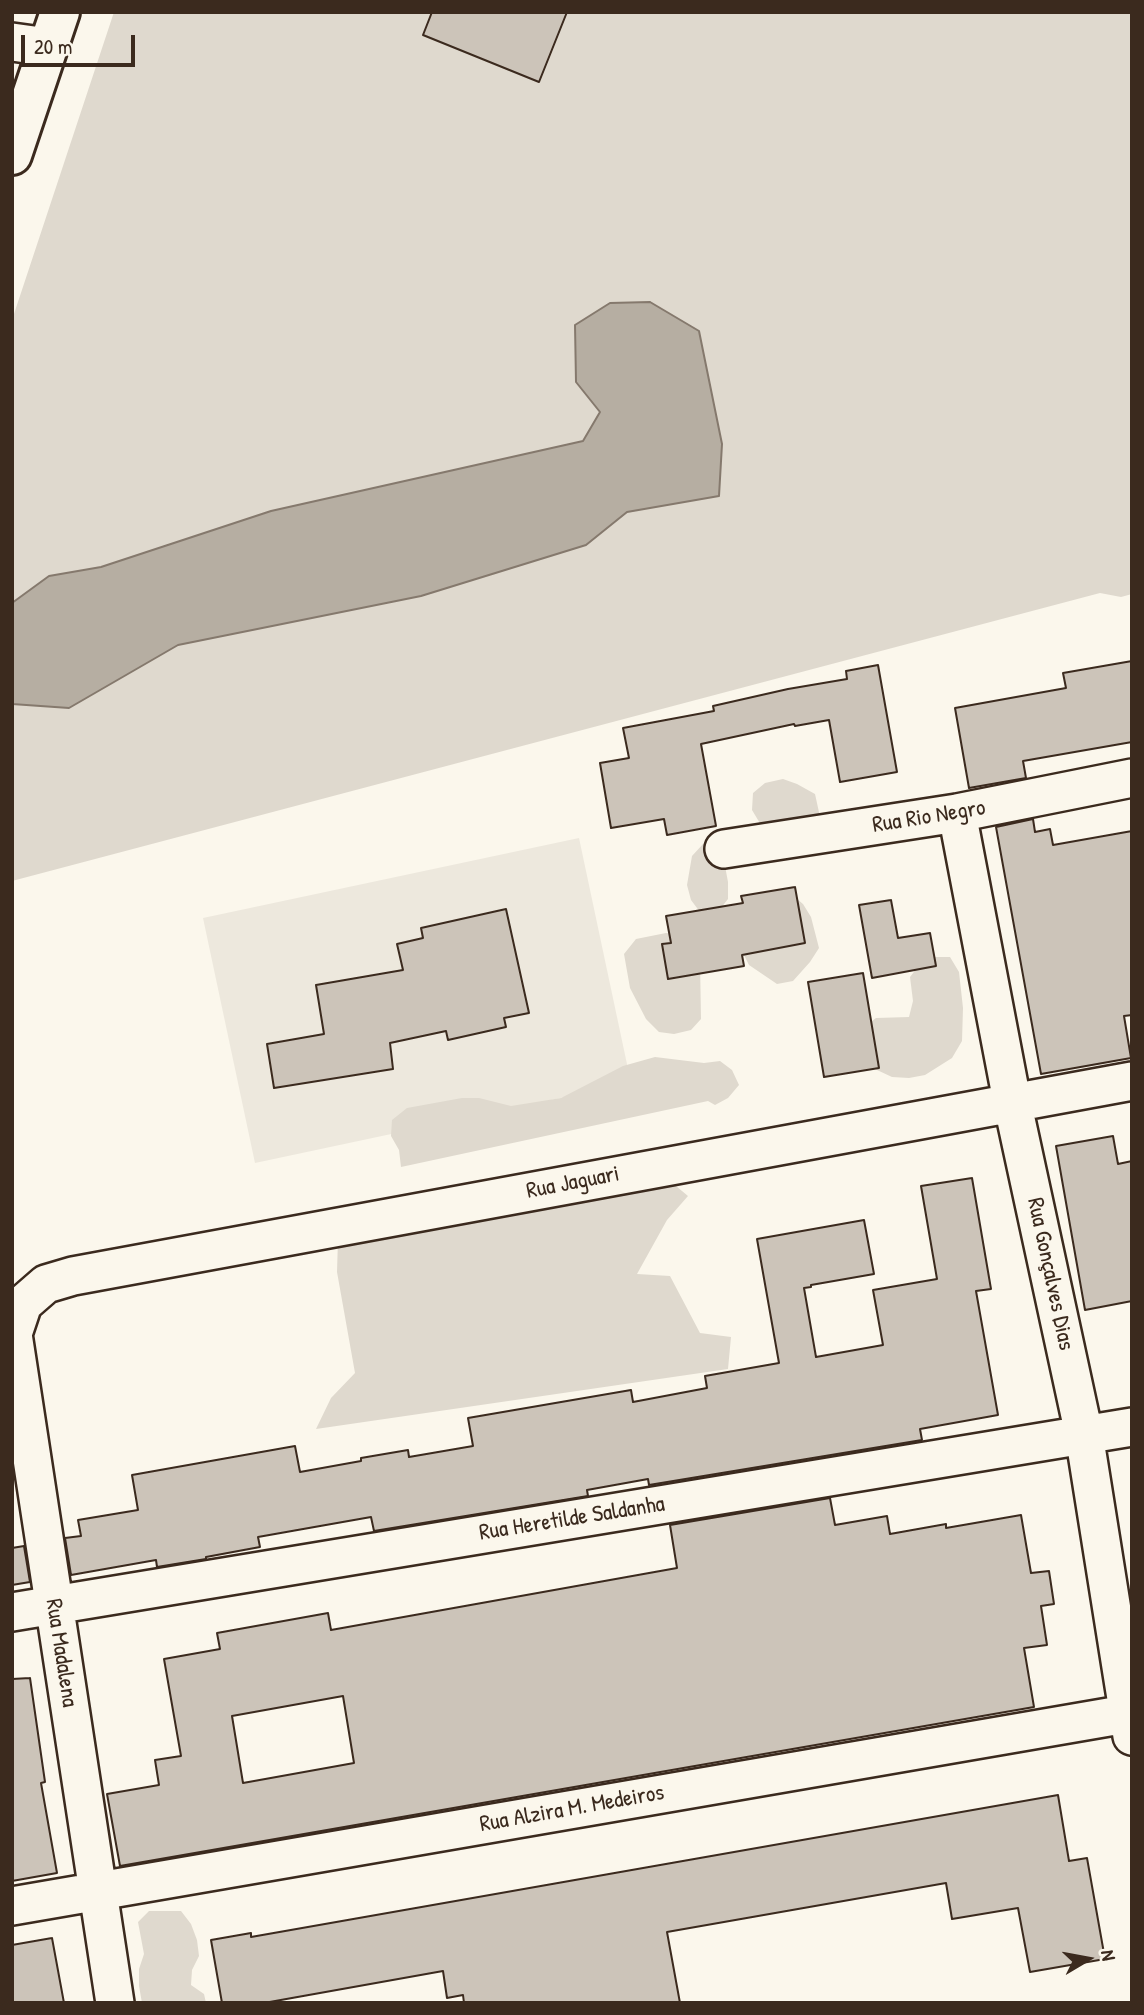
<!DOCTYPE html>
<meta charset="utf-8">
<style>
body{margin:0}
#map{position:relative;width:1144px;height:2015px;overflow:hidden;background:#fbf7ec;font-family:"Patrick Hand",sans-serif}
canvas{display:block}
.frame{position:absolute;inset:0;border:14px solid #3b2a1e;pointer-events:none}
.north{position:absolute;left:1053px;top:1924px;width:70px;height:70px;-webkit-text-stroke:5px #fbf7ec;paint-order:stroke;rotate:80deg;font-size:19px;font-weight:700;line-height:28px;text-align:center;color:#3b2a1e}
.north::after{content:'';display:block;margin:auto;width:24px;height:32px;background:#3b2a1e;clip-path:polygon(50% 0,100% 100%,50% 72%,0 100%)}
.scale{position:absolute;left:21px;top:35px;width:114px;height:32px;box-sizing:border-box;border:4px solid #3b2a1e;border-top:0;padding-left:9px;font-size:21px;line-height:24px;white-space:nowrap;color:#3b2a1e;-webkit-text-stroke:5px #fbf7ec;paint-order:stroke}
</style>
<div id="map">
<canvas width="1144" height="2015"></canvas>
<div class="frame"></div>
<div class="north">N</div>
<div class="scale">20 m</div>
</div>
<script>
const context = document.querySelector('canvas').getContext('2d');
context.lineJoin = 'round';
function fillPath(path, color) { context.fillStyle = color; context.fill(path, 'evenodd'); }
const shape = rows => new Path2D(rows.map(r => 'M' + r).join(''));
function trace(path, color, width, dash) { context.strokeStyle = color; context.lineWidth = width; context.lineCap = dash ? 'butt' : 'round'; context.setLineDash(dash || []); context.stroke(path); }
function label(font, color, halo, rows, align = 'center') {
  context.font = font + ' "Patrick Hand",sans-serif'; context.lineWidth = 5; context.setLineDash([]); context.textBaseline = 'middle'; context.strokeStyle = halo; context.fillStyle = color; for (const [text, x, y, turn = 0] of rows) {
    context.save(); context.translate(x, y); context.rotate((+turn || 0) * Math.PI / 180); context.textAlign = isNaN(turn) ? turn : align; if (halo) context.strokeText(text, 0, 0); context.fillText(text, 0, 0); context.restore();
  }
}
fillPath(shape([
 [579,838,631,1083,255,1163,203,918]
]), '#ede8dd');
fillPath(shape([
 [114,12,1132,12,1132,594,1121,597,1100,593,12,881,12,320],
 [783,779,797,784,815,794,822,826,761,825,752,810,753,793,765,783],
 [703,844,720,851,725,866,728,882,728,899,717,913,700,912,691,900,687,885,692,856],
 [791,894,803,904,811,917,819,948,810,962,793,981,777,984,749,965,742,951],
 [666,933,682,935,700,961,701,1019,691,1030,674,1034,659,1032,646,1019,630,988,624,954,636,939],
 [934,957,950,957,959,972,963,1008,962,1041,952,1058,925,1075,909,1078,892,1077,877,1070,865,1059,863,1028,876,1018,909,1017,913,1001,910,977,920,964],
 [655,1057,704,1063,720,1061,732,1070,739,1085,728,1098,715,1105,708,1101,401,1167,399,1150,391,1136,392,1120,407,1108,462,1098,479,1098,511,1106,561,1098,623,1066],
 [664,1176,688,1196,667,1220,637,1274,670,1276,700,1333,731,1337,728,1369,316,1429,331,1398,355,1373,337,1272,338,1239],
 [149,1911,181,1911,191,1924,197,1940,199,1956,192,1970,191,1985,204,1994,206,2003,142,2003,139,1986,139,1969,144,1954,138,1922]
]), '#dfd9ce');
const water = shape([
 [650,302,699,331,722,444,719,496,627,512,586,545,421,596,178,645,69,708,12,704,12,603,49,576,101,567,271,511,583,441,600,412,576,382,575,325,610,303,650,302]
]);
fillPath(water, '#b6aea2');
trace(water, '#85796d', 2);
const building = shape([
 [432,12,567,12,539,82,423,35,432,12],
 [1132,661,1132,742,1023,761,1026,778,969,788,955,708,1066,688,1063,673,1132,661],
 [878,665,897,772,840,782,829,720,795,726,794,724,701,744,716,826,667,835,664,819,611,828,600,763,629,758,623,728,714,711,713,706,788,689,847,679,846,671,878,665],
 [1033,819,1035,832,1050,829,1053,845,1132,831,1132,1015,1124,1016,1131,1058,1041,1074,996,827,1033,819],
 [795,887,805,943,742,955,744,966,668,979,662,944,671,943,666,916,743,903,741,896,795,887],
 [891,900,898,938,930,933,936,966,872,978,859,905,891,900],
 [506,909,529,1013,504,1018,506,1027,448,1040,446,1031,390,1043,393,1069,274,1088,267,1044,324,1034,316,985,403,970,397,944,423,938,421,928,506,909],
 [863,973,879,1068,824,1077,808,982,863,973],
 [1113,1136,1118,1164,1132,1161,1132,1301,1085,1310,1056,1146,1113,1136],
 [972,1178,991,1289,976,1291,998,1415,920,1429,922,1440,649,1485,648,1479,587,1490,588,1496,374,1531,371,1517,258,1537,260,1547,206,1557,206,1559,157,1567,156,1560,71,1575,65,1538,81,1536,78,1520,138,1510,132,1475,295,1446,300,1472,361,1461,361,1458,408,1450,409,1457,473,1446,468,1418,631,1390,633,1402,707,1388,705,1376,779,1363,757,1239,864,1220,874,1274,811,1285,811,1287,804,1288,816,1357,883,1345,873,1290,937,1279,921,1186,972,1178],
 [830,1498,835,1525,887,1516,890,1534,946,1524,946,1528,1021,1515,1031,1573,1049,1571,1054,1604,1041,1606,1047,1645,1024,1648,1034,1707,120,1866,107,1794,159,1785,155,1760,181,1756,164,1659,220,1649,217,1633,328,1613,331,1630,677,1568,670,1525,830,1498],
 [343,1696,354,1763,243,1783,232,1716,343,1696],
 [24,1546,30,1582,12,1585,12,1548,24,1546],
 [30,1678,45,1782,41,1783,57,1873,12,1881,12,1679,30,1678],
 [1058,1795,1069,1861,1087,1858,1105,1959,1030,1972,1018,1908,952,1919,946,1883,667,1932,680,2003,464,2003,463,1995,447,1998,443,1971,264,2003,222,2003,211,1940,251,1933,251,1937,1058,1795],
 [52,1938,64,2003,12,2003,12,1945,52,1938]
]);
fillPath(building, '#ccc4b9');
trace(building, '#3b2a1e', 2);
const street = shape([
 [12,42,48,47],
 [957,813,1012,1101,1084,1434,1132,1736],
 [724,849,957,813,1132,778],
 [12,1612,1132,1427],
 [12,1906,1132,1713],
 [115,2003,13,1334,23,1304,46,1284,73,1276,1132,1081]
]);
const secondary = shape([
 [12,155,60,12]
]);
trace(street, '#3b2a1e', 42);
trace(secondary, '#3b2a1e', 44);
trace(street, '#fbf7ec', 37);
trace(secondary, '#fbf7ec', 38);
label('23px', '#3b2a1e', '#fbf7ec', [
 ["Rua Rio Negro",929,817,-9],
 ["Rua Jaguari",573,1183,-11],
 ["Rua Gonçalves Dias",1050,1274,78],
 ["Rua Heretilde Saldanha",572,1519,-9],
 ["Rua Madalena",61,1653,81],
 ["Rua Alzira M. Medeiros",572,1809,-10]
]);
</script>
